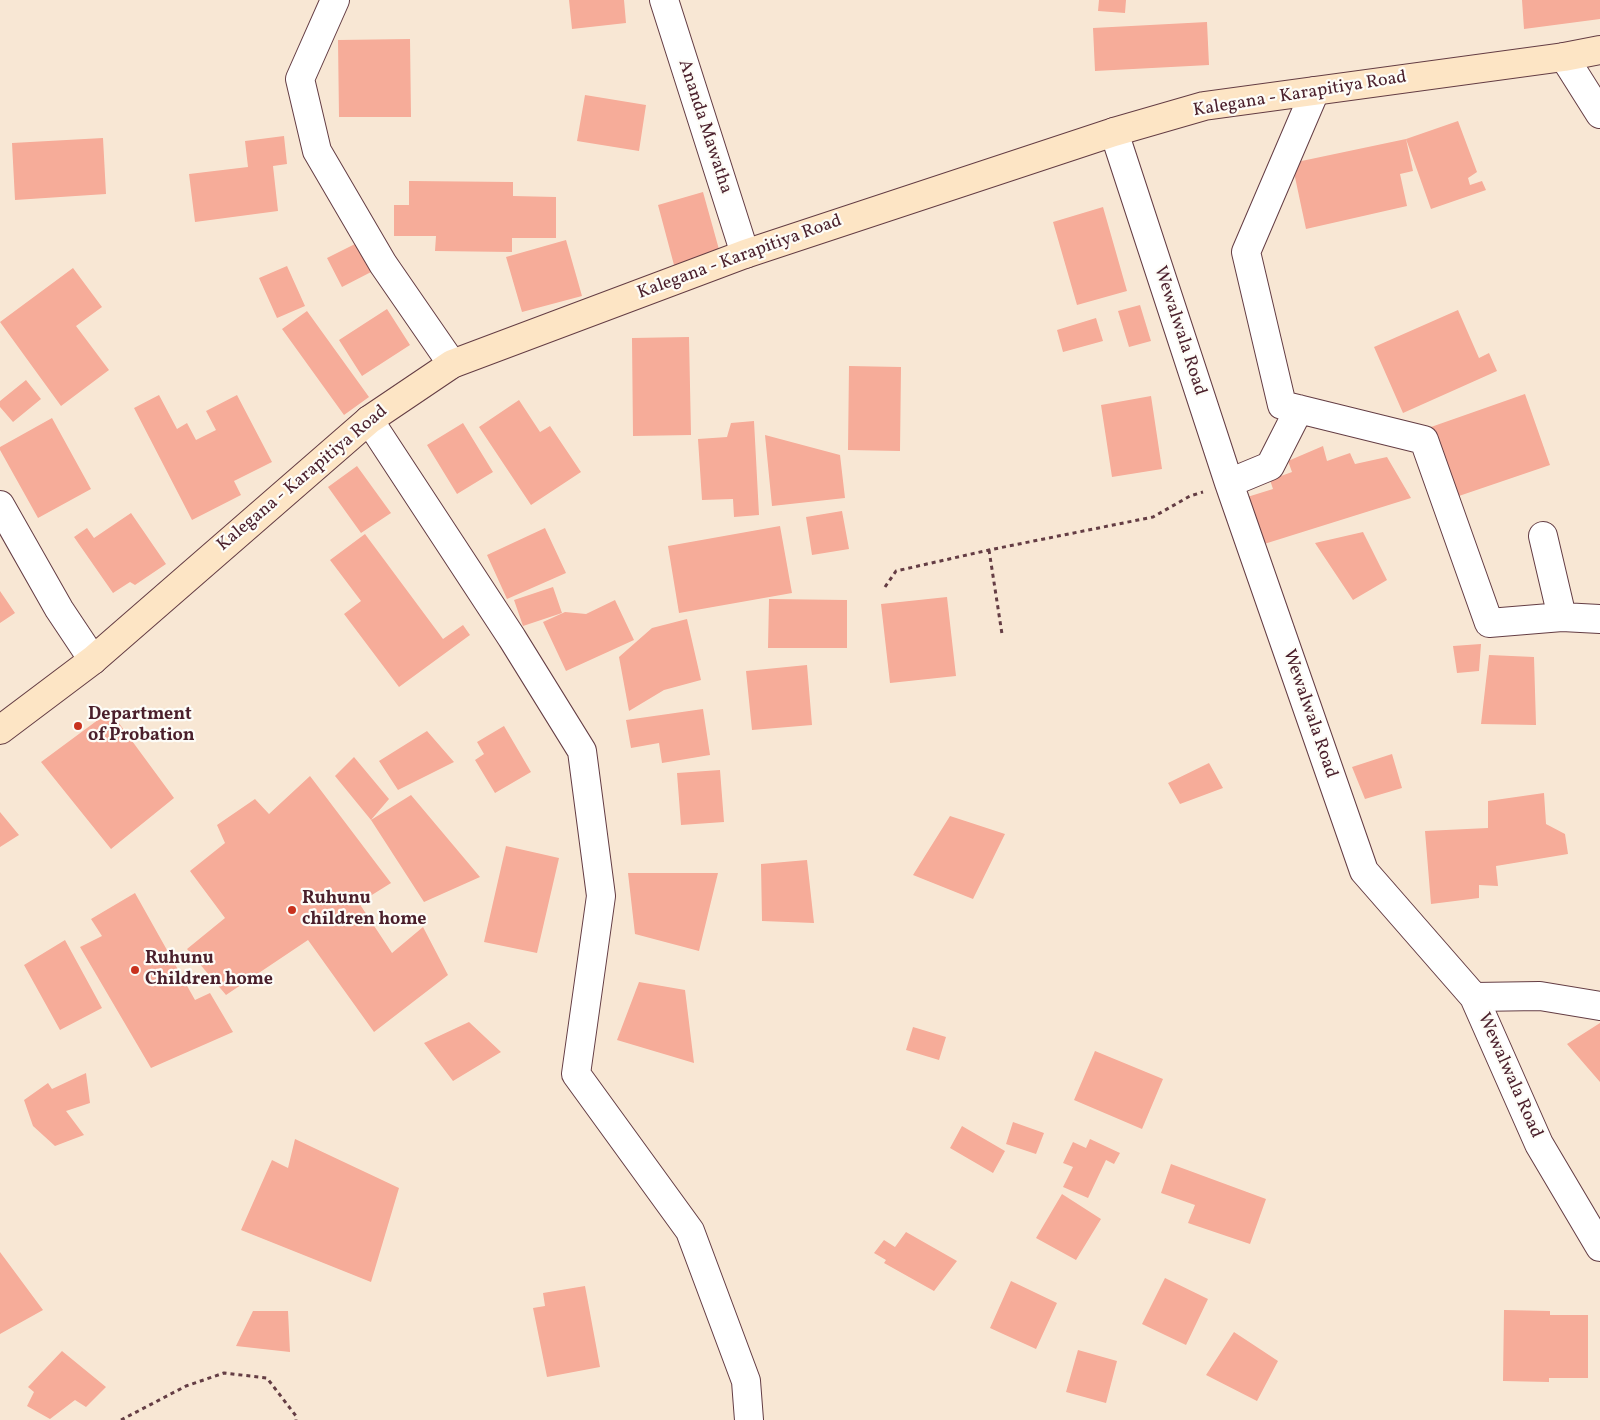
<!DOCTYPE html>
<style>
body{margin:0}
canvas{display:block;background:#f8e7d4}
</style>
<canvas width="1600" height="1420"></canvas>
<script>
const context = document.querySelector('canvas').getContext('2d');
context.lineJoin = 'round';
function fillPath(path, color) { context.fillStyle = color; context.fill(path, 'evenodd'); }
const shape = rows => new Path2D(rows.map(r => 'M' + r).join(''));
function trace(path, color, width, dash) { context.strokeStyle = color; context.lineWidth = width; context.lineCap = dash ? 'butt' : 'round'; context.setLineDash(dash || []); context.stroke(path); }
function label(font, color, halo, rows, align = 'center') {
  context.font = font + ' Vollkorn,serif'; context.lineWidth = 4.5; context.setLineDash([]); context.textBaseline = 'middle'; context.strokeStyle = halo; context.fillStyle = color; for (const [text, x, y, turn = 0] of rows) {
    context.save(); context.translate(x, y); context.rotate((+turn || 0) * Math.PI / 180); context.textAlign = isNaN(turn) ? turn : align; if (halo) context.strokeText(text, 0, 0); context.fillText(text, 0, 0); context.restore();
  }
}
fillPath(shape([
 [569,0,624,0,626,23,572,29],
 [1099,0,1126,0,1125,13,1098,11],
 [1522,0,1600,0,1600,19,1524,29],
 [1207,22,1209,65,1095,71,1093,28],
 [410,39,411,117,339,117,338,40],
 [585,95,646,105,639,151,577,141],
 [1458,121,1477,172,1468,178,1470,185,1482,181,1486,190,1431,209,1406,139],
 [284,136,287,164,273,166,278,211,195,222,189,174,248,167,245,141],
 [103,138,106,194,15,200,12,143],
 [1406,139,1413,171,1400,174,1407,206,1306,229,1292,163],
 [409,181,513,182,513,196,556,197,556,238,512,238,512,252,435,251,436,236,394,236,394,205,409,205],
 [703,192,720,253,674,265,658,205],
 [1103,207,1127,291,1077,305,1053,222],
 [566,240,582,296,522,312,506,257],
 [359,242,373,271,342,287,327,258],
 [287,266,305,306,277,318,259,278],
 [73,268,102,307,76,326,109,370,61,406,0,322],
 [1140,305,1151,341,1129,347,1118,311],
 [387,309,410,345,362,376,339,340],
 [1458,310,1479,358,1489,353,1497,371,1403,413,1374,347],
 [307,311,369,397,344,415,282,329],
 [1096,318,1103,341,1063,352,1057,330],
 [689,337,691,435,633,436,632,338],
 [849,366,901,367,900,451,848,450],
 [26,380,41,399,13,422,0,407,0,401],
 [1525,394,1550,465,1456,497,1431,427],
 [159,395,177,429,187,423,196,440,216,430,206,411,237,395,272,462,234,481,241,495,192,520,134,408],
 [1151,396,1162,469,1112,477,1101,405],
 [519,400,540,432,550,426,581,472,531,505,479,427],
 [52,418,91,489,38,518,0,450,0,447],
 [754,421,759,515,734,517,733,499,702,500,698,439,727,437,731,423],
 [463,423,493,472,457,494,427,445],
 [765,435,840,455,845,498,772,506],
 [1323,446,1327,461,1350,453,1355,464,1387,457,1411,498,1261,545,1244,498,1273,489,1270,480,1292,472,1288,461],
 [357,466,391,513,361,533,328,487],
 [842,511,849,549,812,555,806,517],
 [131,513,166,564,135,585,130,582,113,593,74,537,87,528,94,538],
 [780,526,792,593,679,613,668,546],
 [545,528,566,573,507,599,487,555],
 [1363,532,1387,580,1353,600,1315,543],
 [365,534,443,639,463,625,470,635,399,687,344,614,361,601,330,560],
 [553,587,562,613,523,626,514,600],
 [0,591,15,613,0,623],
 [947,597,956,676,890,683,881,604],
 [769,599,847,600,847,648,768,648],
 [615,600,634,640,566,671,543,622,565,612,586,614],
 [687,619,701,680,664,690,629,711,619,657,652,628],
 [1481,644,1479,671,1457,673,1453,646],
 [1489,655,1534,657,1536,725,1481,724],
 [807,665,812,725,752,730,746,671],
 [703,709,710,755,662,763,659,743,631,748,626,720],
 [110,711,174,798,111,849,41,762],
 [504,726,531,772,495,793,475,760,484,754,477,742],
 [427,731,454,762,398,790,379,761],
 [1392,754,1402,788,1365,799,1352,767],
 [354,757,389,799,371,820,335,776],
 [1209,763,1223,788,1180,804,1168,783],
 [720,770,724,822,681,825,677,773],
 [310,776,391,883,359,903,392,953,423,927,448,975,374,1032,308,940,226,995,187,949,225,918,190,871,225,843,217,825,255,799,269,814],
 [1544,793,1546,824,1565,834,1568,854,1496,866,1498,886,1479,885,1479,898,1431,904,1425,831,1488,828,1488,801],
 [411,795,480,877,424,902,371,820],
 [0,812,19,835,0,847],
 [950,816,1005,834,973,899,913,875],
 [506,846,559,858,537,953,484,942],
 [807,860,814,923,762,921,761,864],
 [628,873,718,873,699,951,635,934],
 [135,893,195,1000,210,993,233,1032,151,1068,80,947,102,936,91,919],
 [65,940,102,1008,60,1030,24,965],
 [639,982,685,990,694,1063,617,1040],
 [469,1022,501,1052,453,1081,424,1043],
 [1600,1023,1600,1082,1567,1044],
 [913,1027,946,1037,939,1060,906,1050],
 [1095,1051,1163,1079,1142,1129,1074,1100],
 [86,1073,90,1103,66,1111,84,1135,55,1146,33,1126,24,1100,48,1083,52,1089],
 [1013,1122,1044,1133,1036,1154,1006,1144],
 [962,1126,1005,1151,993,1173,950,1148],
 [295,1139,399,1188,371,1282,241,1230,272,1160,288,1168],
 [1090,1139,1120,1153,1114,1164,1106,1160,1088,1198,1063,1187,1073,1167,1063,1163,1073,1142,1086,1148],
 [1171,1164,1266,1199,1250,1244,1188,1223,1195,1205,1161,1193],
 [1062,1194,1101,1219,1076,1260,1036,1238],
 [906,1232,957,1261,934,1291,884,1263,886,1260,874,1253,884,1240,895,1247],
 [0,1252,43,1310,0,1334],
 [1165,1278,1208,1299,1186,1345,1142,1324],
 [1011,1281,1057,1303,1036,1349,990,1328],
 [585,1286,600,1367,547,1377,533,1308,545,1306,543,1293],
 [1504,1310,1550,1311,1550,1315,1588,1315,1588,1378,1549,1378,1549,1382,1503,1381],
 [253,1311,288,1311,290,1352,236,1346],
 [1234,1332,1278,1361,1257,1401,1206,1375],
 [1078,1350,1117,1361,1106,1403,1066,1392],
 [62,1351,106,1387,86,1407,75,1400,50,1419,27,1406,34,1392,28,1387]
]), '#f6ac99');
const street = shape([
 [335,0,300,79,317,151,383,264,452,364],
 [664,0,745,254],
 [1564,57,1600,114],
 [1315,91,1246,252,1282,405,1424,440,1489,623,1562,617,1600,619],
 [1114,132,1229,483,1364,871,1474,997,1539,1144,1600,1247],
 [369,420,512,638,582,751,601,896,576,1074,690,1231,746,1381,749,1420],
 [1229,483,1270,466,1299,409],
 [0,505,59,609,93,660],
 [1543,536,1562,617],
 [1474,997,1540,996,1600,1006]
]);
const secondary = shape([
 [0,730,93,660,369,420,452,364,745,254,1114,132,1204,106,1564,57,1600,50]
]);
trace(street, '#643d44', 30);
trace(secondary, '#643d44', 30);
trace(shape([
 [989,550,1002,634],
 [885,587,896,571,989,550,1153,517,1190,496,1203,492],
 [121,1420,186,1386,224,1373,267,1378,296,1416,296,1420]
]), '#643d44', 3, [4, 4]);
trace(street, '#fff', 28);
trace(secondary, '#fde5c5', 28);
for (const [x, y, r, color] of [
 [78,726,5,"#c8321e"],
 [292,910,5,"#c8321e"],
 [135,970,5,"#c8321e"]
]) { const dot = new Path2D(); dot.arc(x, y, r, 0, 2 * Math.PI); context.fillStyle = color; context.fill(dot); trace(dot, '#fdfcf7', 2); }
label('18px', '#4a1f2b', '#fdfcf7', [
 ["Kalegana - Karapitiya Road",1300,95,-9],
 ["Ananda Mawatha",704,127,72],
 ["Kalegana - Karapitiya Road",740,258,-20],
 ["Wewalwala Road",1179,331,72],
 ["Kalegana - Karapitiya Road",303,479,-40],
 ["Wewalwala Road",1309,714,71],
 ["Wewalwala Road",1509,1076,66]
]);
label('bold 18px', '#4a1f2b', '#fdfcf7', [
 ["Department",88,716],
 ["of Probation",88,737],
 ["Ruhunu",302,900],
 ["children home",302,921],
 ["Ruhunu",145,960],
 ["Children home",145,981]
], 'left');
</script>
